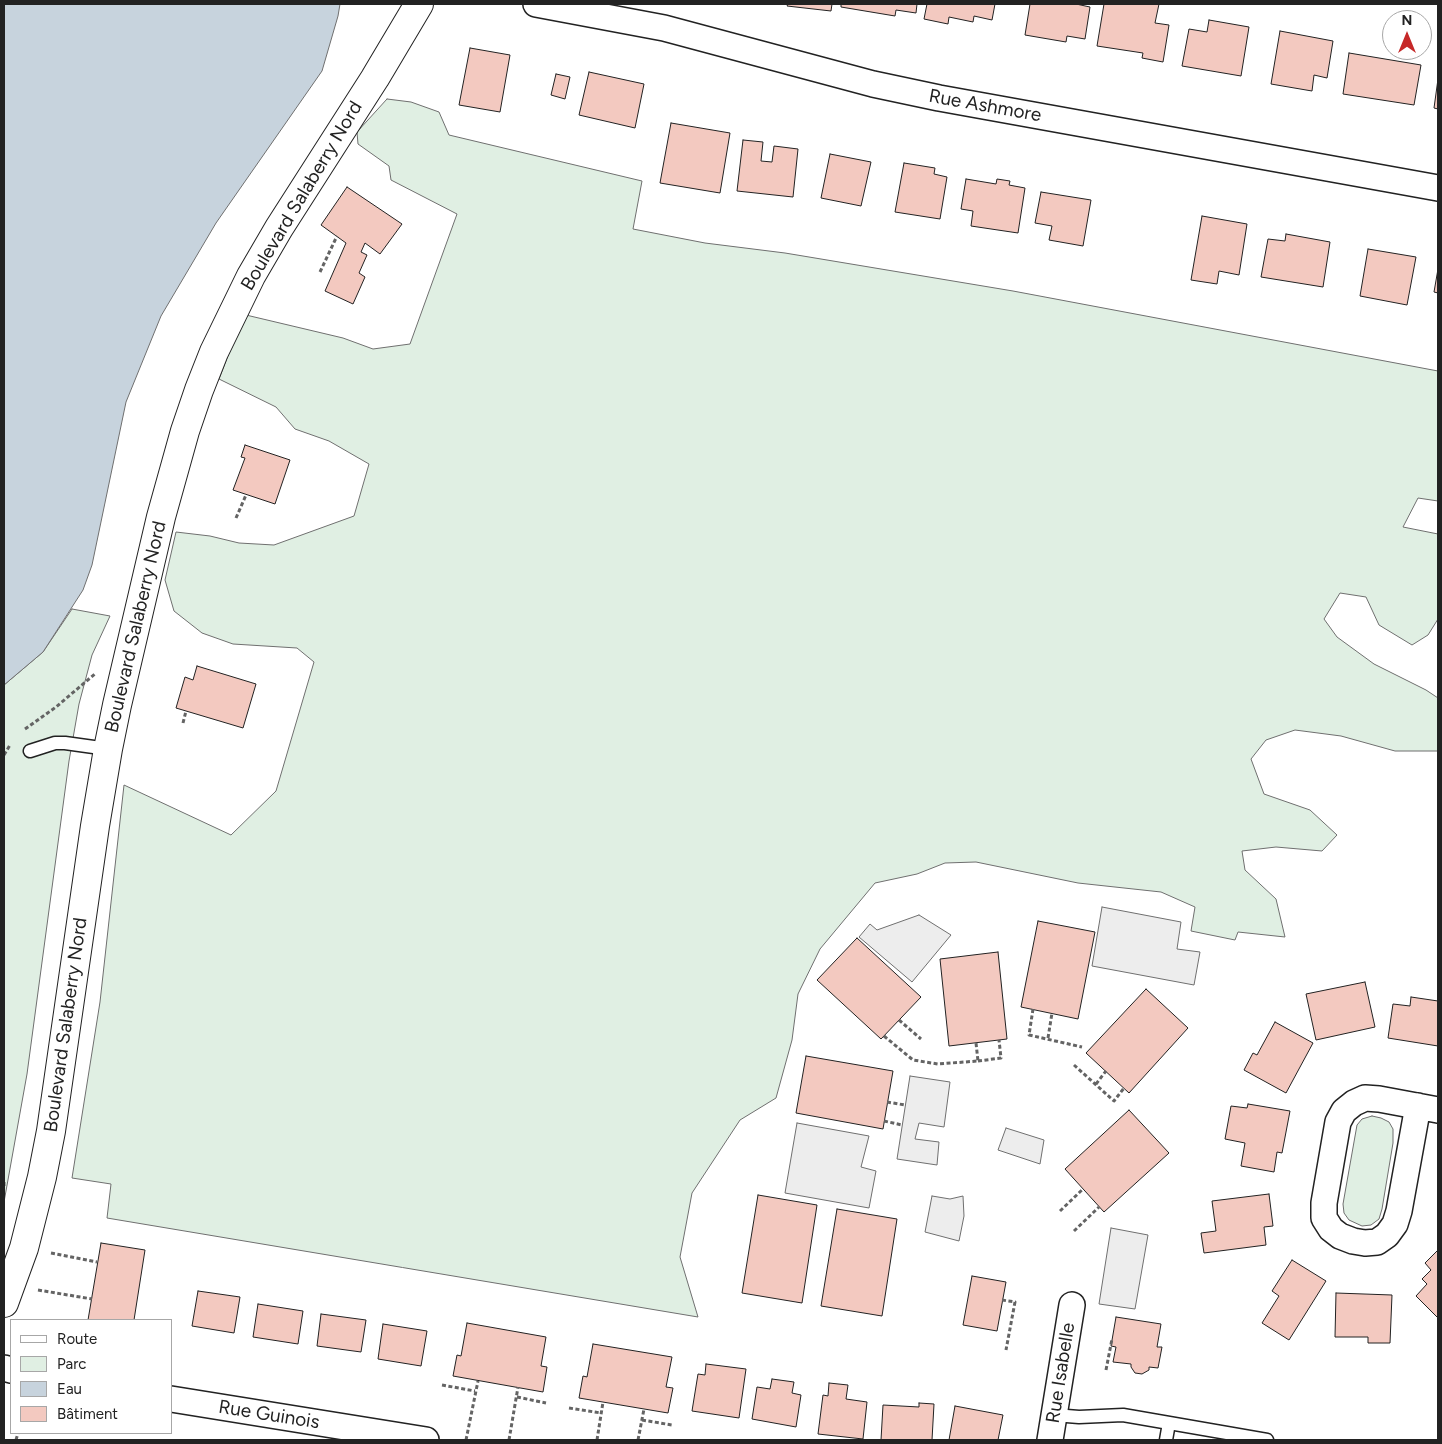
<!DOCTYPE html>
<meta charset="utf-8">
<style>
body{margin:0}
#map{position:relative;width:1442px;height:1444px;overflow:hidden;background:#fff;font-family:Figtree,sans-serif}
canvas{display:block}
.frame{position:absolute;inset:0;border:5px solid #222;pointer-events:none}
.legend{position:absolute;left:10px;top:1319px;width:162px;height:115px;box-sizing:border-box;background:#fff;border:1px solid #a7a7a7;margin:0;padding:6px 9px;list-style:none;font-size:15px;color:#222}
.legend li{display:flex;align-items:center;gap:10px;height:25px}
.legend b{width:25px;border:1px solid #a7a7a7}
.north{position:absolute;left:1382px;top:10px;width:50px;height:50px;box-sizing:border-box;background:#fff;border:1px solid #a7a7a7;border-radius:50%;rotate:0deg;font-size:14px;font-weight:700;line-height:20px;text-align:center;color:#222}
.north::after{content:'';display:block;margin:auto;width:18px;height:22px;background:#c62828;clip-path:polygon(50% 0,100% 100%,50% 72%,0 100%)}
</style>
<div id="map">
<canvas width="1442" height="1444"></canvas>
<div class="frame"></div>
<ul class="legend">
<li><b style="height:6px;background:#fff"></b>Route</li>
<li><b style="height:14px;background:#e0efe3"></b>Parc</li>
<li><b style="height:14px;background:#c7d3dd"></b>Eau</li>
<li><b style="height:14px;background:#f3c9c0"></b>Bâtiment</li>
</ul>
<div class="north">N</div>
</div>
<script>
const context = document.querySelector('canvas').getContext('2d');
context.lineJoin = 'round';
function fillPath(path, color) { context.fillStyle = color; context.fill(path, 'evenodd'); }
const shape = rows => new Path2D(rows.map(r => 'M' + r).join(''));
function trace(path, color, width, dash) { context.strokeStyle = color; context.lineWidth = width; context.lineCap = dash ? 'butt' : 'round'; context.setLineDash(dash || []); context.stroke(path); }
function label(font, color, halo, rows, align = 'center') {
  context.font = font + ' Figtree,sans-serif'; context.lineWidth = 4; context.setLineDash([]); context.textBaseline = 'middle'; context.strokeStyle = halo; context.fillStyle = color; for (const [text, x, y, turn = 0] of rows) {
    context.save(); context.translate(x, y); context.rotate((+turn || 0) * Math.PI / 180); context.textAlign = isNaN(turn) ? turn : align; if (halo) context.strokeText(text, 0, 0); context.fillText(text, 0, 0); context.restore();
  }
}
const green = shape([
 [387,99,411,102,439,112,449,135,642,181,633,229,705,243,785,253,1013,291,1438,371,1438,501,1418,498,1403,527,1438,534,1438,619,1428,635,1412,645,1379,625,1366,597,1340,593,1324,619,1337,637,1374,664,1426,690,1438,698,1438,751,1395,751,1341,736,1295,730,1266,740,1251,759,1264,794,1310,810,1337,835,1322,851,1276,847,1242,851,1245,870,1276,899,1285,937,1238,932,1235,940,1191,931,1195,907,1161,892,1078,883,976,862,945,863,917,874,875,883,820,949,798,994,792,1040,776,1098,740,1120,692,1193,680,1257,698,1317,107,1218,111,1184,72,1178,100,1002,124,785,231,835,276,791,314,662,297,648,233,644,202,633,174,611,165,580,176,532,210,536,239,543,274,545,354,516,369,464,329,441,295,429,276,407,219,379,237,332,246,315,343,338,373,349,410,344,457,214,391,180,389,166,358,144,357,132,387,99],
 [72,609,110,616,92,655,79,704,69,761,27,1074,4,1202,4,685,43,652,72,609],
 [1372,1116,1381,1118,1389,1122,1393,1129,1393,1143,1382,1209,1379,1219,1371,1225,1362,1226,1349,1220,1344,1213,1343,1204,1357,1125,1362,1119,1372,1116]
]);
fillPath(green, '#e0efe3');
trace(green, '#6f6f6f', 1);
const parking = shape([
 [1102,907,1181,922,1177,949,1200,952,1194,985,1092,966,1102,907],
 [919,915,951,935,912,982,859,937,870,924,877,930,919,915],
 [910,1076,950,1082,944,1127,919,1123,915,1139,939,1142,937,1165,897,1159,910,1076],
 [797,1123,869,1136,861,1167,876,1171,869,1208,785,1193,797,1123],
 [1006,1128,1044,1140,1040,1164,998,1150,1006,1128],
 [932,1196,950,1199,963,1196,964,1216,959,1241,925,1232,932,1196],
 [1111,1228,1148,1235,1135,1309,1099,1304,1111,1228]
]);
fillPath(parking, '#ededed');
trace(parking, '#6f6f6f', 1);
const water = shape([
 [4,4,340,4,338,16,322,71,216,223,161,316,126,402,92,565,83,590,43,652,4,685,4,4]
]);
fillPath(water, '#c7d3dd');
trace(water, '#6f6f6f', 1);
const building = shape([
 [788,4,832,4,831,11,787,6,788,4],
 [841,4,917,4,916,13,896,10,895,16,841,7,841,4],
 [927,4,995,4,992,20,974,16,973,22,949,17,948,24,924,19,927,4],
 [1030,4,1076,4,1090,7,1085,39,1067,36,1066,42,1025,35,1030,4],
 [1104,4,1159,4,1155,23,1169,25,1163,62,1142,58,1143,53,1097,46,1104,4],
 [1209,20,1249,27,1241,76,1182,66,1189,29,1207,32,1209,20],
 [1280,31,1333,41,1327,78,1314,75,1312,91,1271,84,1280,31],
 [470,48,510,55,500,112,459,105,470,48],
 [1349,53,1421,65,1414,105,1343,94,1349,53],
 [589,72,644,84,635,128,579,115,589,72],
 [556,74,570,77,565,99,551,95,556,74],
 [1438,79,1438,109,1434,108,1438,79],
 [671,123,730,133,720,193,660,183,671,123],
 [743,140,763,142,761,161,772,162,774,146,798,149,793,197,737,191,743,140],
 [830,154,871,162,861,206,821,198,830,154],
 [904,163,935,168,934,174,947,177,940,219,895,212,904,163],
 [966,179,996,184,997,179,1010,181,1009,185,1025,188,1018,233,971,226,973,211,961,209,966,179],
 [347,187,402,224,380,254,365,243,361,252,367,255,359,273,365,277,353,304,325,291,346,243,321,225,347,187],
 [1041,192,1091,200,1083,246,1049,240,1052,226,1035,223,1041,192],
 [1202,216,1247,224,1239,275,1219,271,1217,284,1191,280,1202,216],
 [1286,234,1330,242,1323,287,1261,277,1268,239,1285,241,1286,234],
 [1368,249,1416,257,1407,305,1360,296,1368,249],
 [1438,269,1438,293,1434,292,1438,269],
 [245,445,290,460,275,504,233,490,245,458,241,457,245,445],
 [197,666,256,684,243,728,176,708,185,677,193,680,197,666],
 [1038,921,1095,932,1078,1019,1021,1007,1038,921],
 [857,938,921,997,881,1039,817,980,857,938],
 [998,952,1007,1039,949,1046,940,959,998,952],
 [1365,982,1375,1027,1316,1040,1306,994,1365,982],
 [1146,989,1188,1028,1129,1093,1086,1053,1146,989],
 [1411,997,1438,1001,1438,1046,1388,1038,1393,1004,1410,1006,1411,997],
 [1275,1022,1313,1043,1286,1093,1244,1070,1253,1053,1257,1055,1275,1022],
 [806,1056,893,1071,883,1129,796,1113,806,1056],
 [1248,1104,1290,1111,1282,1153,1277,1152,1274,1172,1241,1166,1245,1143,1225,1139,1231,1106,1247,1108,1248,1104],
 [1129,1110,1169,1153,1104,1212,1065,1169,1129,1110],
 [1269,1194,1273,1226,1264,1227,1266,1245,1204,1253,1201,1233,1216,1231,1212,1201,1269,1194],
 [758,1195,817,1205,802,1303,742,1293,758,1195],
 [837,1209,897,1219,882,1316,821,1306,837,1209],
 [101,1243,145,1250,134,1320,88,1320,101,1243],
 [1438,1250,1438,1318,1416,1296,1427,1284,1422,1279,1431,1270,1425,1263,1438,1250],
 [1292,1260,1326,1281,1289,1340,1262,1323,1279,1296,1272,1291,1292,1260],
 [972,1276,1006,1282,997,1331,963,1325,972,1276],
 [198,1291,240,1297,234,1333,192,1326,198,1291],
 [1336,1293,1392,1295,1390,1343,1368,1343,1368,1337,1335,1337,1336,1293],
 [258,1304,303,1311,298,1344,253,1337,258,1304],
 [321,1314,366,1320,361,1352,317,1346,321,1314],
 [1116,1317,1161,1324,1157,1347,1162,1347,1158,1368,1149,1367,1149,1370,1142,1374,1135,1373,1131,1367,1131,1364,1113,1362,1116,1347,1111,1346,1116,1317],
 [467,1323,546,1337,541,1366,547,1367,543,1392,453,1376,457,1355,461,1356,467,1323],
 [383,1324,427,1331,421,1366,378,1359,383,1324],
 [593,1344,672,1357,666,1387,673,1388,668,1413,579,1398,583,1376,587,1377,593,1344],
 [706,1364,746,1369,739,1418,692,1411,698,1374,705,1375,706,1364],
 [772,1379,794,1382,792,1393,801,1395,796,1427,752,1419,757,1387,770,1389,772,1379],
 [829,1383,848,1385,846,1399,867,1402,863,1439,818,1434,823,1395,828,1396,829,1383],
 [919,1403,934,1404,932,1440,881,1440,883,1405,919,1407,919,1403],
 [955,1406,1003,1415,998,1440,949,1440,955,1406]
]);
fillPath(building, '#f3c9c0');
trace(building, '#222', 1);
const lane = shape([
 [30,751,55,743,65,743,108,749],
 [1054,1415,1079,1417,1123,1415,1267,1440],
 [1166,1440,1169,1423]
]);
const street = shape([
 [536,4,664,28,873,84,939,98,1438,188],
 [1418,1106,1399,1211,1395,1224,1387,1235,1377,1242,1365,1243,1353,1241,1340,1236,1331,1229,1324,1218,1324,1203,1338,1122,1344,1111,1354,1103,1365,1098,1379,1099,1438,1110],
 [4,1368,11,1370],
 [171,1399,426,1440],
 [1050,1440,1072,1305]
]);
const secondary = shape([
 [4,1303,24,1248,42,1177,51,1131,95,826,108,749,117,705,161,517,185,431,199,390,214,352,251,276,279,228,375,78,419,4]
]);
trace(lane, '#222', 15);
trace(street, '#222', 28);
trace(secondary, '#222', 30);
trace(shape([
 [320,272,337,236],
 [236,518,246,495],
 [183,723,186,711],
 [25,729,56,707,96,673],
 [4,755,10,745],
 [1033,1009,1029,1035,1082,1047],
 [899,1020,921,1039],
 [884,1036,913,1060,938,1064,978,1061,976,1043],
 [1048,1038,1052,1013],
 [978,1061,1001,1058,999,1040],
 [1074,1065,1114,1101,1124,1088],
 [1096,1084,1106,1071],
 [887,1102,905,1105],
 [884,1121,902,1125],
 [4,1182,4,1187],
 [1060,1211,1083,1189],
 [1074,1231,1099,1207],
 [51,1253,97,1262],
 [38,1290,92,1299],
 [1002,1300,1015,1302,1006,1350],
 [1106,1370,1112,1339],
 [442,1385,475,1391],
 [517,1397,546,1403],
 [569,1408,601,1413],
 [642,1420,672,1425],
 [16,1440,18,1433],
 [466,1440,478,1381],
 [509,1440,518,1387],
 [597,1440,603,1402],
 [638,1440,644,1409]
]), '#646464', 3, [4, 2.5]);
trace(lane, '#fff', 12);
trace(street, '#fff', 25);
trace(secondary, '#fff', 28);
label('19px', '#222', '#fff', [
 ["Rue Ashmore",985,106,10],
 ["Boulevard Salaberry Nord",302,196,-59],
 ["Boulevard Salaberry Nord",136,627,-77],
 ["Boulevard Salaberry Nord",66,1025,-82],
 ["Rue Isabelle",1061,1373,-81],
 ["Rue Guinois",269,1415,9]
]);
</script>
